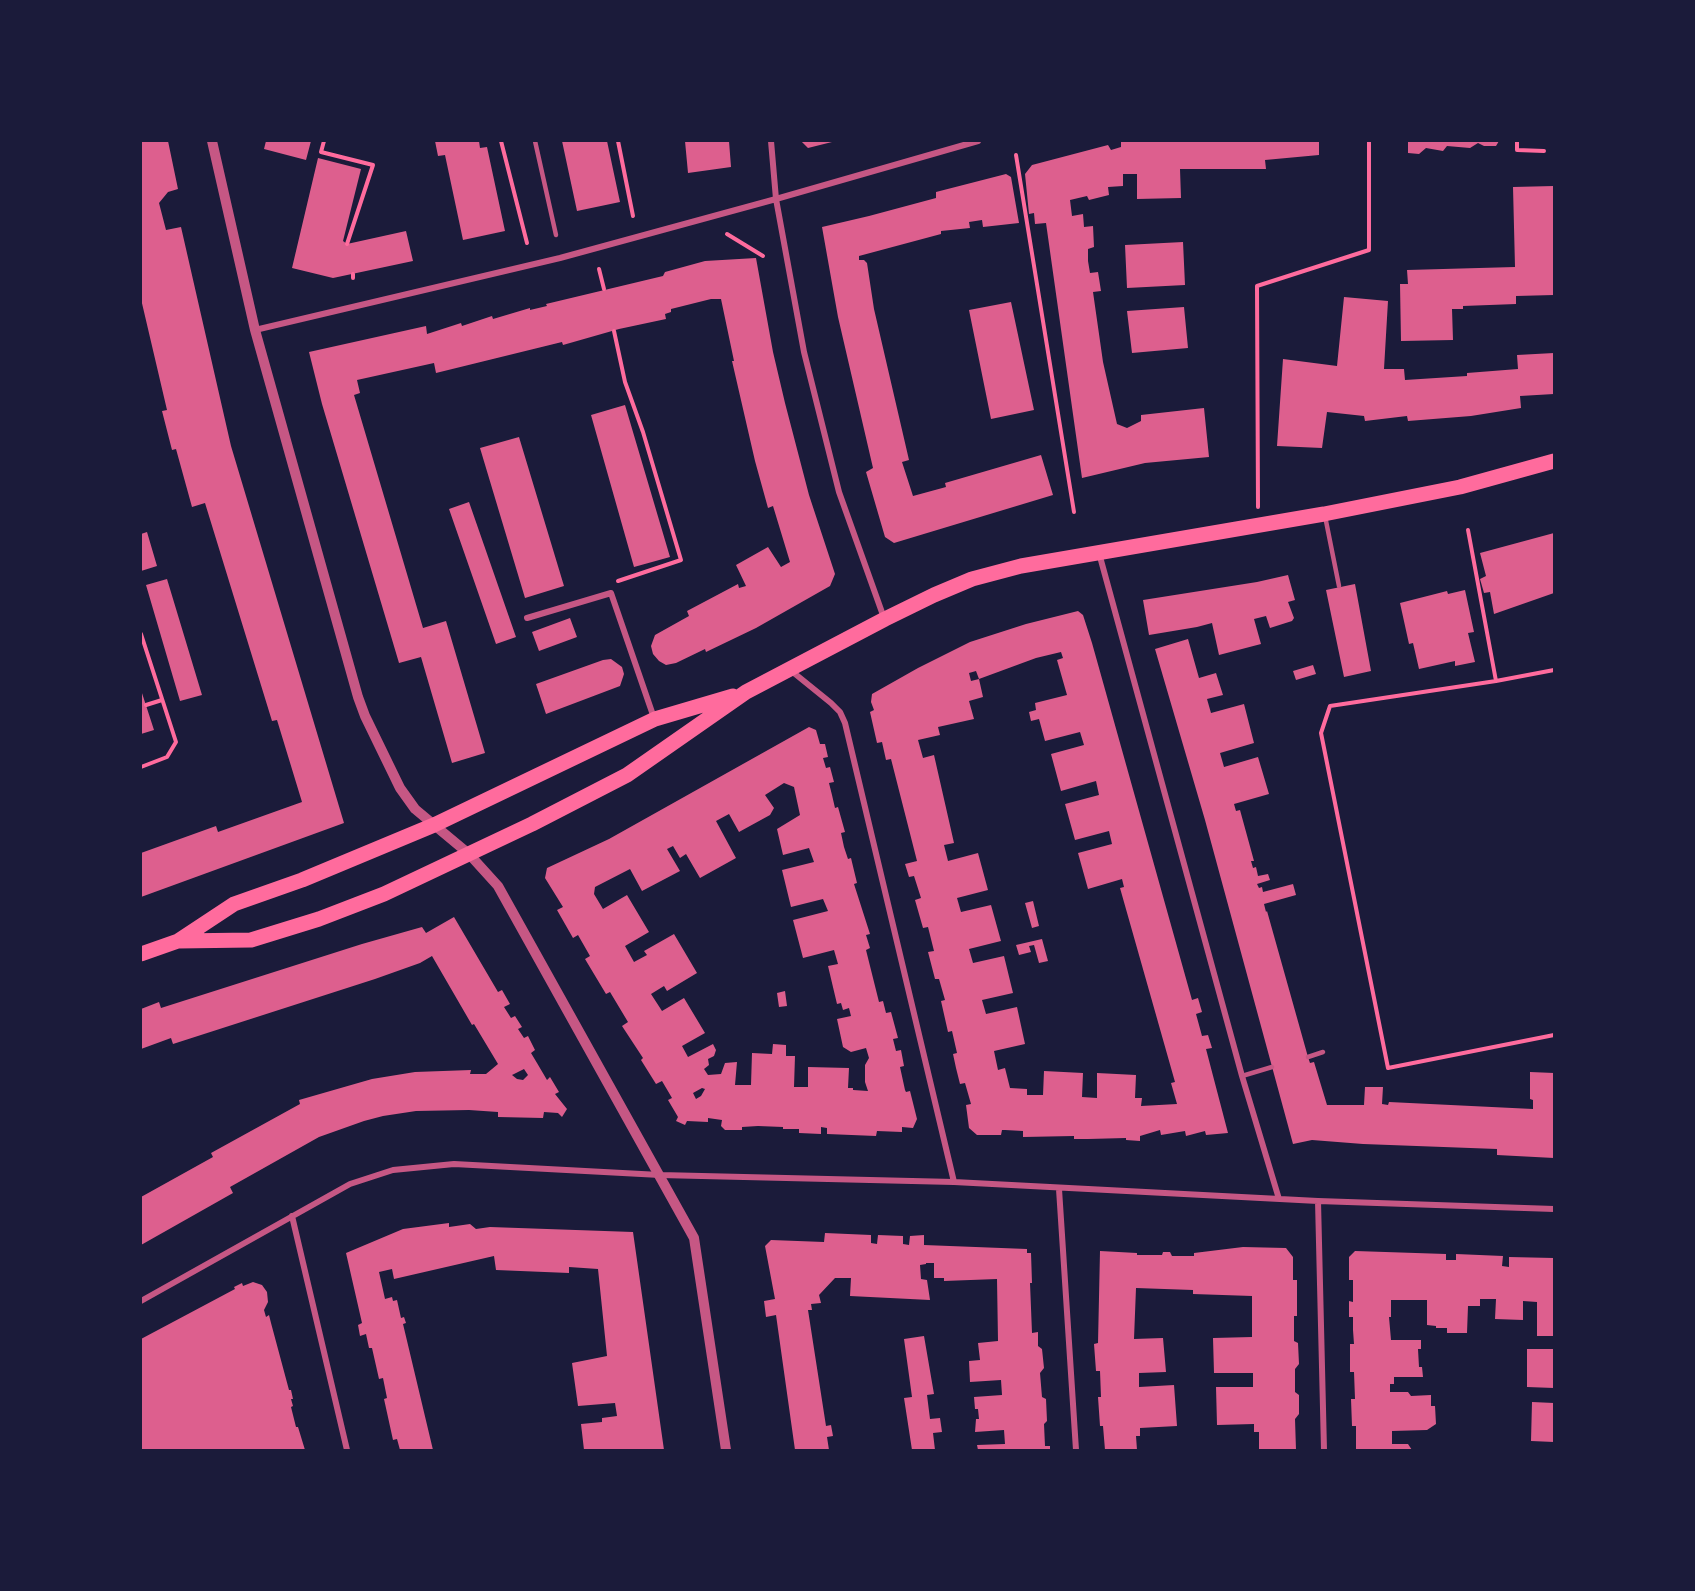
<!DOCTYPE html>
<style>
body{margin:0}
#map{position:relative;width:1695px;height:1591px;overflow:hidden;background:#1b1b3a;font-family:"DejaVu Sans",sans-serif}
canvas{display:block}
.frame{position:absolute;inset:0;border:142px solid #1b1b3a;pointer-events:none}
</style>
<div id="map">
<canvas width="1695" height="1591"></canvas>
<div class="frame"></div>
</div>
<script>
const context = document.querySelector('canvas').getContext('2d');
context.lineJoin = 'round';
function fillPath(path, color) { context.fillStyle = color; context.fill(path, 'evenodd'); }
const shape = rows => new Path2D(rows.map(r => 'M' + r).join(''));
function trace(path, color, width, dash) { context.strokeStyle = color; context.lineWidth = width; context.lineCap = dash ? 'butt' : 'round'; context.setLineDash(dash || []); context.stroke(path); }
fillPath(shape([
 [141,141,168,141,178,189,168,192,159,203,166,230,181,227,231,446,344,823,141,897,141,853,216,826,218,832,302,802,277,720,272,721,205,503,192,507,176,449,172,450,162,411,167,410,141,299],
 [266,141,311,141,306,160,264,149],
 [435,141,479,141,480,148,487,147,505,231,463,240,445,155,438,156],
 [562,141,607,141,620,202,577,211],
 [685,141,729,141,731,167,688,173],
 [801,141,832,141,832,142,808,148],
 [1126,141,1319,141,1319,155,1265,160,1266,169,1180,169,1181,198,1137,199,1137,174,1123,174,1123,186,1108,187,1109,195,1089,200,1087,196,1070,200,1072,216,1083,214,1084,227,1093,226,1094,247,1088,249,1088,261,1090,273,1098,272,1101,291,1093,292,1103,362,1117,424,1127,428,1141,421,1141,415,1204,408,1209,457,1145,463,1082,478,1046,223,1035,224,1034,213,1029,214,1025,174,1032,165,1108,145,1111,150,1121,147,1121,142],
 [1408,141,1499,141,1496,146,1484,146,1478,143,1470,148,1447,146,1443,151,1426,148,1419,154,1408,153],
 [318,158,361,169,343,241,347,244,406,231,413,261,333,278,292,268],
 [1006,174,1011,177,1019,223,983,227,982,220,969,222,970,228,941,231,941,234,859,256,859,260,864,260,867,263,874,309,909,460,902,462,913,496,946,487,945,483,1041,455,1053,495,894,543,885,537,866,472,873,468,838,317,822,227,869,216,936,198,936,192],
 [1554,186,1554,295,1516,296,1516,304,1463,306,1463,309,1452,309,1453,340,1401,341,1400,284,1408,284,1407,270,1515,267,1513,187],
 [1183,242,1185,285,1127,288,1125,245],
 [756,258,773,352,785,403,809,495,835,574,830,586,756,628,706,652,705,649,676,663,666,665,659,661,653,654,651,646,655,635,689,616,687,611,738,584,739,588,746,586,736,565,768,547,781,567,790,562,773,506,768,508,755,461,732,361,734,361,721,299,711,299,671,309,671,312,665,314,666,319,619,329,563,345,562,342,436,373,434,363,357,380,360,393,354,395,423,628,446,621,485,753,452,763,421,657,399,663,322,404,309,352,426,326,427,334,461,323,462,326,492,316,493,319,530,308,530,310,547,306,546,304,663,276,665,272,705,261],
 [1344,297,1388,301,1384,369,1404,369,1405,380,1467,376,1467,373,1518,369,1517,355,1554,353,1554,394,1520,396,1521,408,1471,416,1408,421,1407,416,1365,421,1364,416,1327,412,1322,448,1277,446,1283,359,1337,366],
 [1011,302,1034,410,991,419,969,310],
 [1184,307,1188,348,1132,353,1127,311],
 [625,405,670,557,634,567,591,415],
 [519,437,564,586,525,598,480,448],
 [469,502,516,637,496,644,449,509],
 [147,532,157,566,141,571,141,534],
 [1554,533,1554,593,1494,614,1490,592,1484,593,1480,579,1486,576,1480,553],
 [1288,575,1295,600,1288,602,1294,618,1292,621,1270,628,1266,616,1254,619,1261,644,1219,655,1212,623,1197,627,1149,635,1143,600,1257,582],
 [167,579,202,695,180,701,146,585],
 [1355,584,1371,671,1344,677,1326,590],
 [1465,590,1474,632,1468,633,1475,662,1455,666,1455,661,1419,669,1413,643,1409,644,1400,603,1447,591,1448,594],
 [1078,611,1083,615,1092,643,1192,1000,1198,998,1202,1012,1196,1014,1202,1036,1208,1035,1212,1048,1206,1049,1228,1133,1206,1135,1205,1131,1186,1136,1185,1131,1161,1135,1160,1130,1140,1136,1140,1141,1126,1140,1126,1138,1088,1139,1074,1139,1074,1136,1023,1137,1023,1131,1005,1130,1002,1130,1001,1135,977,1135,969,1128,966,1105,971,1104,965,1083,960,1084,956,1068,953,1054,957,1053,952,1031,948,1032,941,1001,945,1000,939,979,935,979,928,952,934,951,928,927,923,928,915,900,921,898,914,876,909,877,905,864,917,861,891,759,886,760,882,742,877,743,870,712,874,710,871,702,872,694,918,668,970,642,1026,624],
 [1061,652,1063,658,1057,660,1067,695,1035,703,1036,710,1029,712,1031,721,1039,719,1045,741,1080,732,1084,745,1051,754,1061,791,1096,781,1099,795,1065,804,1075,840,1109,831,1112,844,1078,853,1088,889,1122,879,1124,887,1120,888,1175,1082,1171,1083,1177,1104,1141,1106,1142,1098,1135,1098,1136,1075,1097,1073,1097,1098,1082,1097,1083,1073,1044,1071,1043,1095,1027,1095,1027,1089,1010,1088,1005,1068,998,1070,994,1051,1025,1044,1017,1007,986,1014,982,1000,1013,993,1004,956,973,963,969,949,1001,941,991,905,961,912,957,898,988,890,978,853,948,861,944,845,954,843,934,755,923,758,918,740,940,735,938,727,974,719,969,701,983,697,979,679,1036,658],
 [976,671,979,679,971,681,969,673],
 [570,618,577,637,539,651,532,632],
 [1188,639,1199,678,1216,673,1223,695,1207,699,1211,713,1244,704,1254,743,1220,753,1224,767,1258,757,1269,794,1234,804,1236,811,1240,810,1254,861,1251,861,1253,868,1256,867,1258,876,1268,874,1270,880,1257,884,1259,888,1262,887,1263,892,1293,884,1296,895,1264,904,1266,912,1267,911,1308,1057,1310,1063,1314,1062,1327,1105,1364,1105,1365,1087,1383,1087,1382,1104,1388,1105,1389,1102,1533,1109,1533,1100,1530,1099,1530,1072,1554,1073,1554,1158,1497,1155,1497,1149,1363,1144,1312,1140,1293,1144,1205,820,1155,649],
 [611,659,622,667,624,674,620,686,546,714,536,684,603,660],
 [1313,665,1316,674,1296,680,1293,671],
 [141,690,154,730,141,734],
 [809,727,816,730,820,744,825,744,828,757,823,758,826,768,830,767,834,782,829,783,832,795,835,808,838,807,845,832,841,833,844,847,848,859,851,858,857,883,854,884,870,934,866,935,870,948,866,950,879,1002,883,1001,886,1013,891,1012,898,1038,893,1039,896,1051,901,1050,904,1066,900,1067,905,1090,906,1092,910,1091,917,1119,913,1128,902,1127,902,1132,877,1131,876,1136,827,1134,827,1128,821,1127,821,1134,799,1133,799,1129,783,1129,783,1127,758,1126,742,1127,742,1130,725,1130,721,1126,722,1120,708,1118,708,1122,687,1121,685,1125,676,1121,678,1117,668,1100,672,1098,662,1081,656,1084,641,1060,643,1058,622,1026,628,1022,610,992,606,994,585,959,590,956,578,935,573,938,557,910,563,907,545,878,547,868,609,839],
 [784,783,794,787,800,815,777,829,783,855,809,848,814,862,782,870,791,907,823,899,828,911,793,920,803,958,834,950,838,964,828,966,837,1004,841,1003,843,1010,849,1008,851,1016,837,1019,843,1047,851,1052,866,1048,869,1058,865,1065,865,1082,868,1091,853,1090,853,1088,848,1088,849,1068,808,1067,808,1087,794,1087,795,1056,786,1056,786,1045,773,1044,772,1054,752,1053,751,1085,735,1085,737,1062,725,1063,721,1074,708,1075,704,1069,709,1065,708,1059,714,1056,716,1050,713,1044,688,1057,682,1046,705,1033,684,998,662,1011,651,994,664,986,667,991,697,973,674,934,644,951,647,955,634,962,625,946,649,932,627,895,603,909,594,894,595,887,630,869,642,891,680,871,667,849,673,846,680,858,686,854,700,878,736,858,716,821,729,814,739,832,770,815,774,808,765,795],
 [702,1088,705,1089,701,1096,696,1099,693,1093],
 [1033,901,1039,926,1032,928,1025,903],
 [454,917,498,992,502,990,510,1004,504,1007,511,1018,515,1016,522,1027,518,1029,524,1038,528,1036,535,1050,531,1053,537,1063,547,1080,550,1077,559,1092,555,1094,567,1109,562,1117,558,1113,544,1112,543,1118,498,1117,498,1112,469,1110,416,1111,383,1116,364,1121,319,1137,230,1187,233,1193,141,1245,141,1197,213,1157,211,1153,300,1104,299,1100,372,1079,415,1072,471,1070,470,1074,486,1074,498,1064,474,1024,472,1025,432,956,420,963,375,979,173,1044,171,1038,141,1049,141,1009,159,1002,161,1008,362,944,422,927,426,933],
 [524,1069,528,1075,523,1080,517,1079,512,1075],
 [1042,939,1048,961,1039,963,1034,945,1029,946,1031,952,1019,955,1016,945],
 [785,991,787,1006,779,1007,777,993],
 [449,1223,449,1227,470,1224,476,1229,490,1227,633,1232,664,1450,584,1450,581,1424,602,1422,602,1418,617,1416,615,1403,578,1406,572,1363,607,1356,598,1269,569,1267,569,1273,496,1270,494,1256,394,1279,392,1269,379,1272,385,1299,392,1297,393,1301,397,1300,401,1318,404,1317,406,1323,403,1324,433,1450,400,1450,397,1439,393,1440,384,1399,387,1398,383,1378,379,1379,372,1348,369,1348,366,1334,360,1336,358,1325,362,1323,346,1253,403,1229],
 [825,1233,871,1235,871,1243,877,1244,878,1235,903,1236,903,1244,909,1245,910,1236,924,1235,924,1245,1027,1249,1027,1253,1031,1253,1032,1283,1030,1283,1032,1333,1038,1332,1038,1346,1042,1349,1044,1368,1040,1373,1042,1397,1046,1399,1047,1421,1044,1424,1045,1446,1050,1446,1050,1450,978,1450,977,1445,1005,1444,1004,1430,975,1432,976,1419,979,1419,978,1409,975,1409,974,1397,1002,1395,1001,1380,970,1382,969,1361,980,1360,978,1343,998,1341,997,1279,944,1281,944,1278,934,1278,934,1263,926,1263,926,1264,920,1265,921,1279,927,1280,930,1300,850,1296,851,1278,835,1278,819,1295,821,1303,811,1304,812,1310,808,1310,826,1426,831,1425,833,1436,827,1437,829,1450,795,1450,776,1315,766,1317,764,1301,775,1299,765,1246,771,1240,824,1242],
 [1243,1247,1286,1248,1293,1257,1293,1280,1297,1280,1297,1316,1294,1316,1294,1341,1298,1343,1299,1364,1295,1369,1295,1392,1299,1395,1299,1414,1295,1419,1296,1450,1259,1450,1259,1432,1254,1432,1254,1424,1217,1425,1216,1387,1253,1387,1253,1373,1214,1373,1213,1338,1252,1337,1252,1296,1193,1294,1193,1290,1136,1288,1134,1339,1163,1338,1166,1372,1139,1373,1139,1387,1174,1385,1177,1426,1140,1428,1140,1436,1136,1436,1137,1450,1105,1450,1103,1426,1100,1426,1098,1397,1101,1397,1100,1371,1096,1371,1094,1344,1098,1343,1100,1251,1137,1253,1137,1255,1162,1255,1163,1252,1170,1252,1172,1256,1194,1256,1194,1253],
 [1355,1251,1446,1254,1446,1260,1456,1260,1456,1254,1503,1256,1502,1266,1509,1267,1509,1257,1554,1258,1554,1336,1537,1336,1537,1302,1523,1301,1523,1320,1495,1319,1496,1299,1480,1299,1480,1306,1468,1306,1467,1333,1447,1333,1447,1328,1436,1328,1436,1326,1427,1325,1427,1300,1391,1300,1391,1317,1389,1317,1391,1340,1421,1340,1421,1349,1418,1349,1419,1367,1422,1367,1423,1377,1394,1377,1394,1384,1390,1384,1390,1392,1408,1392,1411,1396,1431,1395,1431,1406,1435,1406,1436,1424,1427,1430,1392,1431,1392,1444,1408,1444,1412,1450,1356,1450,1356,1426,1352,1426,1351,1399,1355,1399,1354,1372,1350,1372,1350,1344,1354,1344,1353,1330,1353,1317,1349,1317,1349,1301,1353,1302,1353,1280,1349,1280,1349,1257],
 [253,1282,262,1285,267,1292,268,1302,264,1310,266,1317,269,1315,271,1323,289,1390,291,1390,293,1399,291,1399,293,1406,291,1407,296,1427,298,1427,305,1450,141,1450,141,1339,235,1289,234,1287,242,1283,243,1286],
 [924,1336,934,1394,927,1395,930,1419,940,1418,942,1432,933,1433,935,1450,912,1450,904,1398,912,1397,904,1339],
 [1527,1349,1554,1349,1554,1388,1527,1387],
 [1532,1402,1554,1403,1554,1442,1531,1441]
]), '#dd5f8e');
trace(shape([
 [324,141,321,152,373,165,347,244],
 [501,141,527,243],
 [618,141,633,216],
 [1517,141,1517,150,1544,151],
 [1016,155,1074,512],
 [727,234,763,256],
 [599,269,604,289],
 [353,274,353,278],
 [614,331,625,382,643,432,681,560,618,581],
 [1258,507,1257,286,1369,250,1369,141],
 [1468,530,1496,681],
 [141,634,176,742,167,757,141,767],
 [1554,670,1496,681,1330,706,1321,733,1388,1068,1554,1035],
 [146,705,162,700]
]), '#ff6b9d', 4);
trace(shape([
 [535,141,556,235],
 [1325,516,1339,586],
 [1308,1057,1323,1052],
 [1242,1076,1272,1067]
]), '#c65784', 4.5);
trace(shape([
 [771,141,776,199,804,352,839,492,884,618],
 [255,330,560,258,776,199,978,141],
 [1099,553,1242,1076,1279,1199],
 [527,618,611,593,654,718],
 [789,669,831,703,840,712,845,723,954,1182],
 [1059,1189,1076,1450],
 [1318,1201,1324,1450],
 [292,1216,347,1450],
 [141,1301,350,1184,393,1170,454,1164,660,1175,954,1182,1318,1201,1554,1209]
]), '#c65784', 6);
trace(shape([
 [212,141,255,330,358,697,365,716,400,788,415,809,469,854,498,886,694,1238,726,1450]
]), '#c65784', 10);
trace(shape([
 [178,941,251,940,319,919,384,894,532,824,627,775,746,692,885,619,934,595,972,579,1021,566,1324,514,1460,487,1554,461],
 [141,954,178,941,234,904,302,880,434,825,655,719,733,696]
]), '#ff6b9d', 15);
</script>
